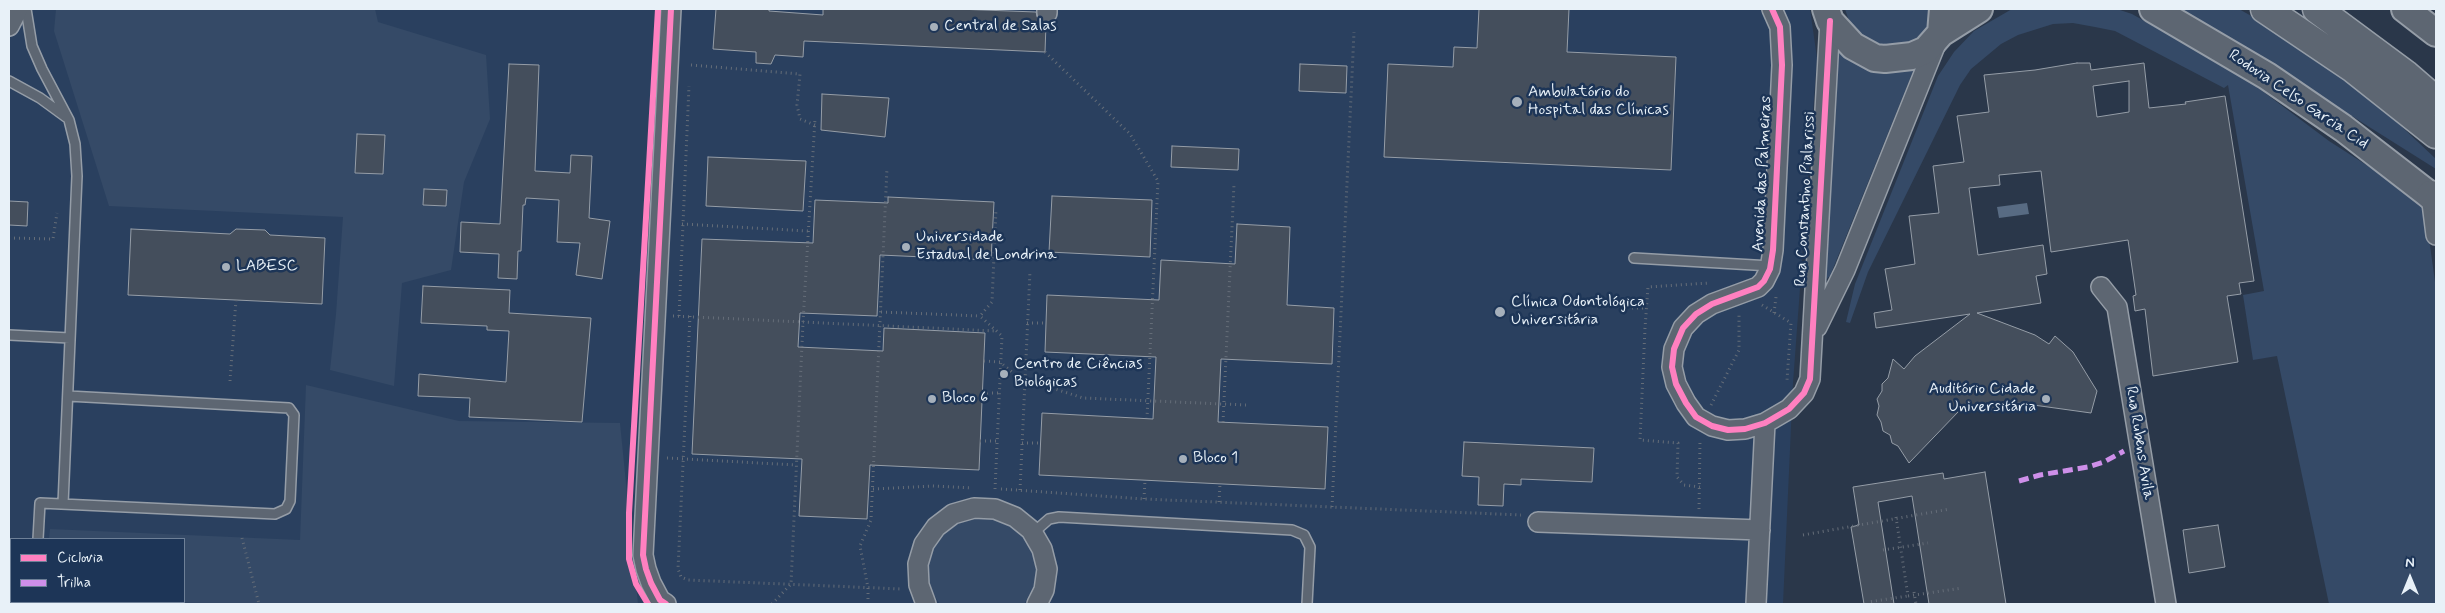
<!DOCTYPE html>
<meta charset="utf-8">
<style>
body{margin:0}
#map{position:relative;width:2445px;height:613px;overflow:hidden;background:#2a374a;font-family:Mynerve,sans-serif}
canvas{display:block}
.frame{position:absolute;inset:0;border:10px solid #e8f1f8;pointer-events:none}
.legend{position:absolute;left:10px;top:538px;width:175px;height:65px;box-sizing:border-box;background:#1d3557;border:1px solid #6e8097;margin:0;padding:6px 9px;list-style:none;font-size:15px;color:#e8f1f8}
.legend li{display:flex;align-items:center;gap:10px;height:25px}
.legend b{width:25px;border:1px solid #6e8097}
.north{position:absolute;left:2385px;top:553px;width:50px;height:50px;-webkit-text-stroke:4px #1d3557;paint-order:stroke;rotate:0deg;font-size:14px;font-weight:700;line-height:20px;text-align:center;color:#e8f1f8}
.north::after{content:'';display:block;margin:auto;width:18px;height:22px;background:#e8f1f8;clip-path:polygon(50% 0,100% 100%,50% 72%,0 100%)}
</style>
<div id="map">
<canvas width="2445" height="613"></canvas>
<div class="frame"></div>
<ul class="legend">
<li><b style="height:6px;background:#ff80c0"></b>Ciclovia</li>
<li><b style="height:6px;background:#ce8fe9"></b>Trilha</li>
</ul>
<div class="north">N</div>
</div>
<script>
const context = document.querySelector('canvas').getContext('2d');
context.lineJoin = 'round';
function fillPath(path, color) { context.fillStyle = color; context.fill(path, 'evenodd'); }
const shape = rows => new Path2D(rows.map(r => 'M' + r).join(''));
function trace(path, color, width, dash) { context.strokeStyle = color; context.lineWidth = width; context.lineCap = dash ? 'butt' : 'round'; context.setLineDash(dash || []); context.stroke(path); }
function label(font, color, halo, rows, align = 'center') {
  context.font = font + ' Mynerve,sans-serif'; context.lineWidth = 5; context.setLineDash([]); context.textBaseline = 'middle'; context.strokeStyle = halo; context.fillStyle = color; for (const [text, x, y, turn = 0] of rows) {
    context.save(); context.translate(x, y); context.rotate((+turn || 0) * Math.PI / 180); context.textAlign = isNaN(turn) ? turn : align; if (halo) context.strokeText(text, 0, 0); context.fillText(text, 0, 0); context.restore();
  }
}
fillPath(shape([
 [9,9,1810,9,1817,58,1793,383,1783,604,9,604],
 [11,539,184,539,184,602,11,602]
]), '#2a405f');
fillPath(shape([
 [56,9,375,9,378,22,486,55,490,119,464,182,451,270,402,283,394,386,330,370,336,314,343,217,109,206,54,31],
 [1845,9,1934,9,1928,30,1919,38,1910,44,1887,48,1865,41,1851,27],
 [2012,9,2117,9,2132,14,2241,75,2329,141,2424,202,2436,289,2436,604,2329,604,2277,356,2253,360,2243,295,2264,291,2228,85,2224,88,2115,31,2095,27,2073,23,2053,24,2018,35,2001,44,1971,69,1960,85,1868,272,1850,323,1846,322,1855,284,1938,76,1954,52,1974,31],
 [2176,9,2239,9,2253,17,2366,93,2436,159,2436,169,2201,21],
 [1841,49,1916,64,1830,276,1822,283,1836,111,1837,58],
 [306,385,459,421,620,423,638,604,9,604,9,580,11,580,11,602,184,602,184,539,49,539,50,529,300,540],
 [974,518,990,518,1005,522,1018,531,1028,543,1034,557,1036,572,1033,588,1024,604,940,604,932,592,928,576,929,559,935,544,945,531,959,522]
]), '#354a67');
fillPath(shape([
 [2027,203,2029,214,1999,218,1997,207]
]), '#586b83');
const building = shape([
 [716,9,769,9,769,11,823,15,823,9,956,9,1036,12,1038,19,1046,24,1045,52,804,41,803,57,775,55,771,64,756,63,756,52,713,49,716,9],
 [1479,9,1569,9,1567,52,1676,57,1671,170,1384,157,1388,64,1453,67,1454,47,1477,48,1479,9],
 [2077,63,2090,63,2091,70,2144,63,2149,108,2186,104,2185,102,2225,96,2254,281,2239,283,2241,294,2227,296,2238,362,2153,376,2145,309,2135,311,2133,296,2136,295,2128,240,2051,252,2041,171,1999,175,2000,185,1969,188,1978,255,2043,245,2047,274,2036,276,2041,303,1977,313,2035,335,2049,344,2055,336,2073,352,2097,391,2091,413,2019,403,1991,410,1959,411,1909,463,1898,446,1892,443,1890,435,1883,431,1881,422,1877,415,1879,406,1877,399,1882,391,1882,384,1888,378,1893,359,1904,369,1915,356,1970,314,1876,328,1874,313,1892,310,1885,269,1915,264,1909,216,1939,213,1933,166,1964,162,1957,116,1989,112,1984,75,2035,70,2077,63],
 [2129,81,2129,112,2097,117,2093,86,2129,81],
 [509,64,539,65,535,171,570,173,571,155,592,156,589,218,610,221,602,279,576,275,580,243,557,242,559,200,526,198,525,205,523,205,521,251,518,251,517,279,498,278,499,254,460,252,461,222,500,224,509,64],
 [1300,64,1347,66,1346,93,1299,91,1300,64],
 [822,94,889,98,885,137,821,130,822,94],
 [357,134,385,135,383,174,355,173,357,134],
 [1172,146,1239,149,1238,170,1171,167,1172,146],
 [708,157,806,161,803,211,706,206,708,157],
 [424,189,447,190,446,206,423,205,424,189],
 [1052,196,1152,200,1150,257,1049,252,1052,196],
 [888,197,994,202,991,260,880,255,877,316,800,313,798,347,883,351,884,328,985,333,979,470,870,465,867,519,799,516,802,459,692,454,702,239,813,243,815,200,888,203,888,197],
 [9,201,28,202,27,226,9,225,9,201],
 [1237,224,1290,227,1287,305,1334,308,1332,364,1221,359,1218,422,1328,427,1325,489,1039,475,1042,413,1153,419,1156,357,1045,352,1047,295,1159,300,1161,260,1235,264,1237,224],
 [131,229,230,234,236,229,265,230,270,235,325,238,322,304,128,295,131,229],
 [423,286,510,290,509,313,591,318,582,422,469,417,470,398,418,396,419,374,506,382,509,331,487,330,487,326,421,323,423,286],
 [1464,442,1594,448,1592,482,1521,479,1521,485,1504,484,1503,506,1478,505,1479,477,1462,476,1464,442],
 [1985,472,2006,604,1929,604,1912,496,1878,502,1894,604,1864,604,1851,527,1859,525,1853,487,1943,473,1944,479,1985,472],
 [2218,525,2225,567,2189,573,2183,530,2218,525]
]);
fillPath(building, '#444e5c');
trace(building, '#959da7', 1);
const lane = shape([
 [26,9,32,46,42,69,69,120,75,144,77,176,63,504],
 [9,81,40,98,66,117],
 [1634,258,1771,266],
 [9,335,70,338],
 [1033,533,1049,519,1059,517,1292,530,1304,535,1310,547,1307,604],
 [38,539,40,503,275,514,286,509,290,501,294,415,289,408,68,396],
 [9,558,11,558]
]);
const street = shape([
 [1772,9,1780,27,1782,65,1773,250,1770,269,1764,281,1758,287,1712,304,1696,314,1683,328,1674,349,1672,367,1676,384,1686,403,1696,417,1712,426,1728,430,1745,429,1765,423,1789,409,1804,393,1810,379,1830,21],
 [1047,13,1047,9],
 [9,26,18,9],
 [2431,195,2436,235],
 [2101,287,2117,307,2166,604],
 [1817,327,1845,270,1937,41],
 [1538,522,1760,530],
 [666,604,660,600,651,583,646,569,643,555,671,9],
 [926,604,919,585,918,564,924,544,936,527,953,514,974,508,995,509,1015,517,1031,530,1042,549,1047,569,1044,590,1037,604],
 [1756,604,1765,423]
]);
const secondary = shape([
 [1826,9,1830,21,1853,46,1875,58,1885,59,1912,56,1926,50,1941,33,1943,9],
 [2153,9,2267,76,2343,128,2436,200],
 [2405,9,2436,33],
 [1941,33,1979,9]
]);
const highway = shape([
 [2265,9,2354,69,2436,134],
 [2317,9,2406,75,2436,101],
 [2431,195,2436,199]
]);
trace(lane, '#959da7', 12);
trace(street, '#959da7', 22);
trace(secondary, '#959da7', 30);
trace(highway, '#959da7', 31);
trace(shape([
 [1045,52,1130,134,1158,181,1147,418],
 [691,65,800,74,797,105,800,119,815,125],
 [682,224,808,231],
 [9,238,53,239,57,213],
 [1762,305,1791,323,1787,380],
 [1632,308,1647,308],
 [881,312,980,316],
 [1774,313,1776,297],
 [673,316,996,331],
 [679,316,689,86],
 [690,316,678,569,681,577,688,580,902,589],
 [1027,323,1046,323],
 [984,361,1000,362,1018,377,1083,398,1246,405],
 [230,381,236,300],
 [982,393,999,393],
 [1711,405,1739,350,1739,313],
 [1223,422,1234,184],
 [980,441,997,441],
 [1022,443,1041,443],
 [667,458,796,465],
 [1700,487,1684,485,1677,477,1678,443,1640,440,1645,328,1648,287,1709,283],
 [873,489,932,486,972,488],
 [995,489,1002,336,980,316,992,302,996,209],
 [1001,489,1144,499,1521,515],
 [1020,490,1030,271],
 [1144,499,1145,480],
 [1219,502,1220,484],
 [1332,507,1354,32],
 [1699,509,1700,440],
 [1896,517,1908,596,1962,588],
 [1803,535,1950,509],
 [242,538,259,604],
 [1883,550,1928,543],
 [1914,592,1916,604],
 [772,604,791,584,803,322,815,119],
 [868,604,868,588,860,546,871,520,887,168],
 [1868,604,1868,602,1908,596]
]), '#656d78', 3, [1, 4]);
trace(lane, '#5d6672', 9);
trace(street, '#5d6672', 19);
trace(secondary, '#5d6672', 26);
trace(highway, '#5d6672', 28);
trace(shape([
 [2019,481,2040,475,2088,467,2104,462,2124,451]
]), '#ce8fe9', 5, [10, 5]);
trace(shape([
 [1772,9,1780,27,1782,65,1773,250,1770,269,1764,281,1758,287,1712,304,1696,314,1683,328,1674,349,1672,367,1676,384,1686,403,1696,417,1712,426,1728,430,1745,429,1765,423,1789,409,1804,393,1810,379,1830,21],
 [648,604,636,584,629,559,629,513,658,9],
 [666,604,660,600,651,583,646,569,643,555,671,9]
]), '#ff80c0', 6);
for (const [x, y, r, color] of [
 [934,27,5,"#a6b0bb"],
 [1517,102,6,"#a6b0bb"],
 [906,247,5,"#a6b0bb"],
 [226,267,5,"#a6b0bb"],
 [1500,312,6,"#a6b0bb"],
 [1004,374,5,"#a6b0bb"],
 [932,399,5,"#a6b0bb"],
 [2046,399,5,"#a6b0bb"],
 [1183,459,5,"#a6b0bb"]
]) { const dot = new Path2D(); dot.arc(x, y, r, 0, 2 * Math.PI); context.fillStyle = color; context.fill(dot); trace(dot, '#1d3557', 2); }
label('16px', '#e8f1f8', '#1d3557', [
 ["Central de Salas",944,27],
 ["Ambulatório do",1528,93],
 ["Hospital das Clínicas",1528,111],
 ["Universidade",916,238],
 ["Estadual de Londrina",916,256],
 ["LABESC",236,267],
 ["Clínica Odontológica",1511,303],
 ["Universitária",1511,321],
 ["Centro de Ciências",1014,365],
 ["Biológicas",1014,383],
 ["Auditório Cidade",2036,390,"right"],
 ["Universitária",2036,408,"right"],
 ["Bloco 6",942,399],
 ["Bloco 1",1193,459]
], 'left');
label('16px', '#e8f1f8', '#1d3557', [
 ["Rodovia Celso Garcia Cid",2298,100,34],
 ["Avenida das Palmeiras",1763,174,-87],
 ["Rua Constantino Pialarissi",1806,199,-87],
 ["Rua Rubens Avila",2139,443,81]
]);
</script>
